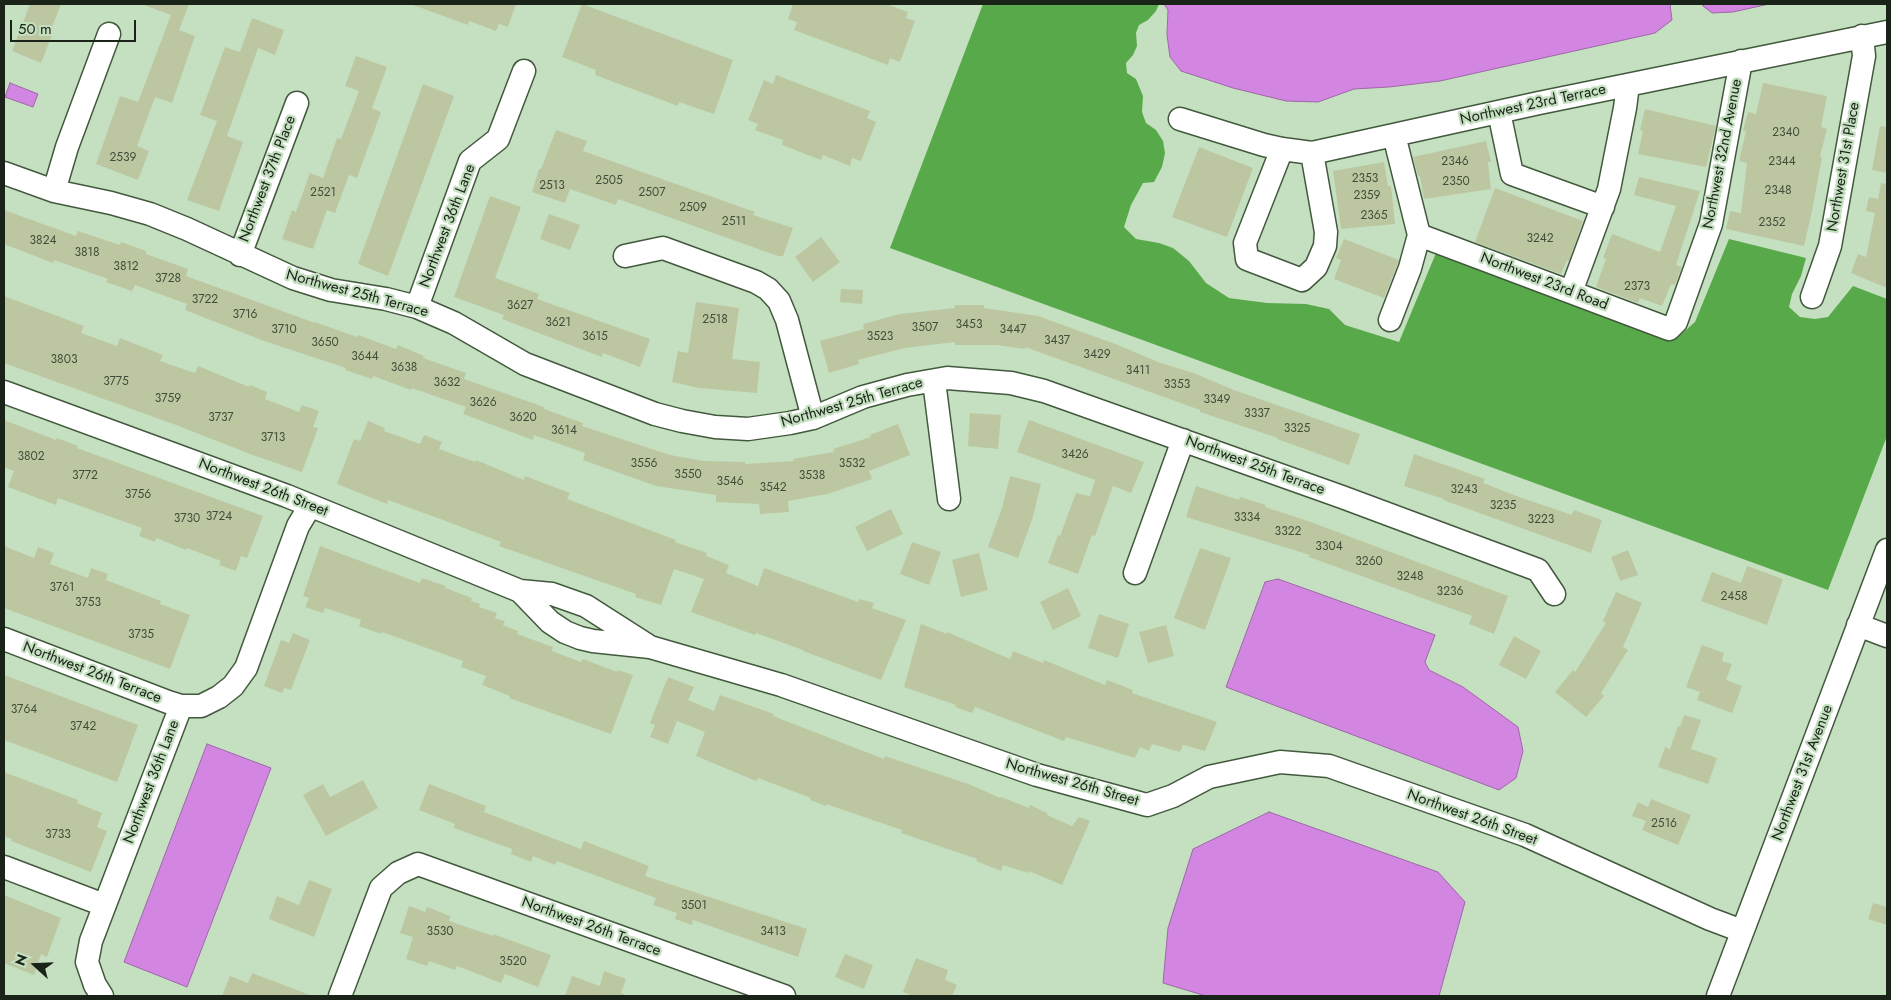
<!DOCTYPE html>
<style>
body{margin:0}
#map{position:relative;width:1891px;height:1000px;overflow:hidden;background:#c5e0c0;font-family:Jost,sans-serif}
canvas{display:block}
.frame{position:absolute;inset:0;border:5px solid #192318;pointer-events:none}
.north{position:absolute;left:10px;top:940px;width:50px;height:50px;-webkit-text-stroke:4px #c5e0c0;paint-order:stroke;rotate:290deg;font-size:14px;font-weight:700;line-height:20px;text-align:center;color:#192318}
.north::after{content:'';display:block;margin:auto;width:18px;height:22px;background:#192318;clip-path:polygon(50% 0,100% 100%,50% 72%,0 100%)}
.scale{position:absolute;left:10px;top:20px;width:126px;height:22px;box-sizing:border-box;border:2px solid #192318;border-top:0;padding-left:6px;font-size:15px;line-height:18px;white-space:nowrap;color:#192318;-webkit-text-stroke:4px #c5e0c0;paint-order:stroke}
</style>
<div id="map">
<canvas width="1891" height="1000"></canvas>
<div class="frame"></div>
<div class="north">N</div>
<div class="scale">50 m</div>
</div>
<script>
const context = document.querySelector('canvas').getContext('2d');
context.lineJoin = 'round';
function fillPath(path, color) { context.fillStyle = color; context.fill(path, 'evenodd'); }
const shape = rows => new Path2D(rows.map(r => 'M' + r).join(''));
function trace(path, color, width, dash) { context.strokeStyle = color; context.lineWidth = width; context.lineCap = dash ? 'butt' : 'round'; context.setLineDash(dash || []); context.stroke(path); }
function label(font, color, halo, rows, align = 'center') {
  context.font = font + ' Jost,sans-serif'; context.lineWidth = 4.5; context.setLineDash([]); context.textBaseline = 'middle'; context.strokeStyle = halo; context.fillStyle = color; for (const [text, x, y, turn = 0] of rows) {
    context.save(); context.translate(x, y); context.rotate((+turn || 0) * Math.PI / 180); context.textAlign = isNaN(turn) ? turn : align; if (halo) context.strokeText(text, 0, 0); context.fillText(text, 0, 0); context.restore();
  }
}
fillPath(shape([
 [983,4,1159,4,1156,11,1148,20,1139,25,1136,33,1137,46,1133,55,1126,63,1127,73,1136,79,1143,96,1142,112,1146,123,1156,130,1163,141,1165,153,1162,167,1154,182,1143,183,1131,205,1124,227,1136,239,1159,243,1173,248,1189,261,1206,283,1229,298,1267,303,1306,304,1329,309,1345,325,1399,342,1436,253,1659,338,1679,336,1695,322,1729,239,1806,258,1801,276,1792,294,1789,307,1800,317,1815,319,1828,317,1853,286,1887,299,1887,436,1828,590,890,248]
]), '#58a94a');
const water = shape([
 [1164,4,1670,4,1672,20,1655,33,1440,81,1389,87,1354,89,1318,102,1286,101,1233,88,1181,71,1170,57,1167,35,1168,10,1164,4],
 [1702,4,1769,4,1733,12,1712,13,1703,6,1702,4],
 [10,83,38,94,33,107,5,97,10,83],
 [1278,579,1435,635,1425,662,1429,670,1463,687,1518,727,1523,751,1516,778,1499,790,1226,687,1265,582,1278,579],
 [207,744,271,768,187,987,124,962,207,744],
 [1269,812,1438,872,1465,902,1439,996,1206,996,1163,983,1168,928,1193,849,1269,812]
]);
fillPath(water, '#d385e2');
trace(water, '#9b68a5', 1);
fillPath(shape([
 [30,4,61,4,50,32,53,33,41,63,12,51],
 [145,4,189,4,179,30,195,36,172,103,155,97,137,146,149,151,138,180,96,164,120,96,138,102,171,15,144,5],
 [414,4,516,4,508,27,499,24,496,31,469,21,468,25,413,5],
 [582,4,733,60,714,114,679,102,678,106,595,75,596,70,562,57],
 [793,4,886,4,908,12,906,18,915,21,900,62,890,58,888,65,794,30,797,22,788,19],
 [252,18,284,30,275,55,258,48,227,136,243,142,219,211,187,200,217,121,200,115,225,47,240,52],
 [356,56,387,67,372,108,381,112,357,178,349,175,335,213,327,210,313,249,282,239,292,210,296,212,310,173,323,178,337,138,341,139,359,91,345,86],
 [776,75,870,111,867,118,876,122,861,161,852,158,850,166,823,155,821,160,782,145,783,140,755,130,758,124,748,120,764,80,773,84],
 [1763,83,1827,96,1821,127,1827,129,1820,157,1822,157,1812,211,1804,246,1726,229,1730,211,1741,213,1747,163,1739,161,1746,131,1743,131,1748,112,1756,114],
 [423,84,454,96,388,276,358,264],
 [1645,109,1716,126,1706,167,1638,154,1643,131,1640,130],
 [1880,126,1887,127,1887,173,1872,170],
 [556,130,587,141,583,151,755,212,753,215,793,228,783,256,778,256,618,199,616,205,570,189,565,203,532,192,539,169,541,169],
 [1486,141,1491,162,1488,162,1491,189,1424,199,1420,176,1418,176,1413,157],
 [1199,147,1253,168,1227,237,1172,217],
 [1384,162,1388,186,1391,186,1395,224,1341,229,1333,171],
 [1639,177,1700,191,1676,265,1682,267,1675,285,1671,284,1662,306,1640,298,1638,303,1596,287,1606,259,1603,258,1612,234,1660,252,1676,206,1634,195],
 [1881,183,1887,184,1887,288,1851,273,1858,254,1866,257,1875,213,1866,211,1869,197,1878,199],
 [1495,188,1583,221,1569,261,1567,260,1561,274,1475,242],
 [490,196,521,207,495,278,539,294,537,299,650,339,640,367,603,353,602,357,578,348,502,319,504,315,454,297],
 [4,210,76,236,78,231,120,245,121,242,146,251,146,254,188,269,186,276,315,323,315,322,357,337,358,335,396,349,398,345,424,356,423,358,466,373,464,379,544,407,544,409,583,423,582,426,670,455,704,461,745,462,745,464,794,461,793,459,834,452,833,449,871,437,870,435,898,424,910,455,869,471,872,479,827,494,788,501,789,512,760,514,759,504,716,502,716,495,656,486,583,460,585,453,534,435,533,440,463,414,466,407,412,388,411,390,373,376,372,379,345,370,346,368,264,341,185,310,187,304,135,285,132,291,106,282,108,279,54,260,53,263,4,244],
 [549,214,580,225,570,250,540,239],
 [821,237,840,262,813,282,795,257],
 [1344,239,1399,260,1384,298,1334,279,1341,260,1336,258],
 [841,289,863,290,862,304,840,302],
 [4,296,84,326,81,333,117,346,120,338,163,355,160,361,195,373,198,366,249,387,250,385,267,392,265,399,299,412,302,405,319,411,313,427,318,428,302,472,250,454,176,425,4,363],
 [696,302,739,308,732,359,760,362,757,393,699,388,672,382,678,351,688,353],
 [955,305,984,305,984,308,1038,316,1118,345,1158,362,1196,374,1234,390,1360,434,1349,465,1277,439,1278,438,1200,412,1200,410,1025,347,1025,349,996,345,955,345,955,342,905,348,858,360,859,364,829,373,820,341,864,329,863,324,900,314,955,308],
 [970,413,1001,415,998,449,968,446],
 [4,420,56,440,57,438,78,446,77,448,263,516,247,558,241,556,236,571,219,565,221,561,187,548,186,550,156,538,155,542,139,536,142,528,58,498,56,505,8,487,14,471,4,467],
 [1029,420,1144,462,1131,493,1113,486,1095,536,1092,535,1078,574,1048,563,1058,535,1060,536,1076,493,1090,496,1095,480,1017,452],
 [368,421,385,428,384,431,420,444,424,435,442,442,439,449,475,462,476,460,524,480,525,476,570,493,567,499,676,540,675,542,707,553,706,556,729,565,726,573,758,586,764,568,858,602,859,599,874,603,872,608,906,620,881,680,803,651,803,650,756,633,755,635,691,612,704,579,674,569,661,605,635,597,636,594,499,546,501,542,443,520,388,500,387,504,337,484,354,439,360,441],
 [1414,454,1485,479,1483,483,1522,498,1572,515,1574,510,1602,520,1591,553,1443,500,1444,499,1404,486],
 [1010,476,1041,484,1032,520,1018,558,988,547,1002,508],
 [1196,486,1239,500,1240,497,1266,505,1265,507,1308,521,1508,596,1494,634,1469,624,1472,616,1309,557,1310,555,1186,517],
 [891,509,903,534,867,551,855,527],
 [912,542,941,552,929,585,900,574],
 [4,546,34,558,38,547,54,553,50,564,88,578,91,568,108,574,106,580,161,601,160,604,190,615,170,669,4,608],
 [320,546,420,583,422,578,446,586,445,588,472,598,471,601,480,604,479,607,497,613,495,618,505,621,503,625,518,631,517,634,553,647,552,651,581,662,583,659,617,672,618,670,633,675,611,734,509,698,510,696,482,685,486,676,461,667,463,661,382,632,381,634,359,626,361,620,325,608,323,613,305,607,309,598,303,596],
 [1200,548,1231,558,1205,630,1174,618],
 [1628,550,1638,575,1620,581,1611,557],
 [979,553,988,590,961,597,952,560],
 [1747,566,1783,579,1767,625,1701,601,1712,572,1741,583],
 [1068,588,1081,616,1053,630,1040,602],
 [1616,592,1642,603,1623,647,1628,650,1601,693,1604,696,1586,717,1555,692,1573,670,1575,672,1606,623,1603,621],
 [1099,614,1129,624,1118,658,1088,648],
 [921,624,947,634,947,632,1010,659,1013,651,1043,663,1044,660,1105,685,1107,680,1133,690,1132,693,1217,722,1205,751,1183,745,1180,752,1152,744,1149,751,1140,747,1135,758,1066,737,1064,741,975,707,972,713,955,707,956,705,904,687],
 [1166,625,1174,656,1148,663,1139,632],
 [293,633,310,640,291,690,284,688,282,693,264,686,281,640,289,643],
 [1514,636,1541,651,1526,679,1499,665],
 [1702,645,1724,653,1722,661,1732,664,1726,680,1742,686,1732,713,1697,700,1700,692,1686,687],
 [4,675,138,725,117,782,4,740],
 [668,677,694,687,688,700,714,711,720,695,774,714,773,716,884,759,885,756,971,785,1000,798,1001,797,1029,808,1030,805,1047,813,1047,815,1072,826,1079,817,1090,821,1062,885,1029,871,1028,873,1003,865,1001,871,976,861,977,859,901,833,902,830,826,804,826,806,810,800,811,798,758,778,756,781,696,756,705,732,677,721,668,744,650,737,655,725,650,723],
 [1684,715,1701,720,1691,749,1717,758,1708,784,1658,767,1665,747,1670,749,1678,726,1680,727],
 [4,772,78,800,77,803,102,813,97,827,107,831,91,872,11,841,12,839,4,836],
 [363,780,378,808,326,836,303,795,323,784,330,797],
 [429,784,486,806,484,812,581,849,584,841,649,866,645,876,807,929,798,957,693,920,692,925,675,919,677,913,653,905,656,898,557,861,555,865,533,856,531,862,511,854,512,849,454,828,455,824,419,810],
 [1651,799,1691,815,1678,845,1642,830,1646,821,1632,816,1638,802,1648,807],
 [309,880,332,889,314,937,269,919,277,896,299,905],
 [4,895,61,918,47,957,41,954,34,975,4,963],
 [1873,903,1887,907,1887,925,1868,919],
 [409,906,425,912,427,907,450,916,449,921,493,936,493,934,551,955,538,987,505,974,501,983,457,966,455,970,429,961,427,966,406,959,413,937,400,933],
 [845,954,873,965,864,989,835,977],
 [916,958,948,970,945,980,957,985,952,996,913,996,903,992],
 [604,971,626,979,621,993,624,994,624,996,565,996,572,976,600,986],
 [252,973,310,995,309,996,222,996,230,976,248,983]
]), '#bcc7a1');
const minor = shape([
 [1499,112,1512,174,1603,207],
 [1180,119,1264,145,1282,149,1312,153,1539,103,1887,32],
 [1282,149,1245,243,1247,259,1302,280,1316,267,1325,246,1326,232,1312,153],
 [4,173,54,191,111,203,150,214,187,229,293,278,331,290,386,299,417,307,454,323,525,364,655,414,682,421,715,427,748,429,790,423,813,418,863,397,907,385,947,378,1011,383,1044,391,1342,497,1538,570,1554,594],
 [54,191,67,147,109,34],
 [1419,235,1669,329,1676,322,1711,224,1741,61],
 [240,255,297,103],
 [625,256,663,248,756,282,768,289,779,301,787,320,813,418],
 [1571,292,1609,189,1625,108,1628,85],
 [1812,297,1830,246,1864,56,1862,36],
 [417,307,470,161,498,139,524,71],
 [1390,320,1410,268,1419,235,1394,135],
 [934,381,949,499],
 [4,392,287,496,520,591,552,594,586,606,647,645],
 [1135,573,1183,440],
 [520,591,550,622,565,632,580,638,593,641,650,647,781,685,1037,775,1147,805,1173,796,1209,777,1280,762,1329,766,1525,835,1710,919,1742,931],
 [1858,625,1887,636],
 [4,639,168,702,181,706,201,706,219,697,233,686,246,668,298,526,310,506],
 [4,867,104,905],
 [102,996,95,985,87,962,91,941,181,706],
 [340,996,381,888,398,873,418,864,784,996],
 [1718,996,1887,550]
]);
trace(minor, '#42593d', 25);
trace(minor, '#fff', 22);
label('12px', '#424c3a', null, [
 ["2340",1786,133],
 ["2539",123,158],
 ["2346",1455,162],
 ["2344",1782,162],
 ["2353",1365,179],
 ["2505",609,181],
 ["2350",1456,182],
 ["2513",552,186],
 ["2348",1778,191],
 ["2521",323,193],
 ["2507",652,193],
 ["2359",1367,196],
 ["2509",693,208],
 ["2365",1374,216],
 ["2511",734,222],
 ["2352",1772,223],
 ["3242",1540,239],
 ["3824",43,241],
 ["3818",87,253],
 ["3812",126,267],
 ["3728",168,279],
 ["2373",1637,287],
 ["3722",205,300],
 ["3627",520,306],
 ["3716",245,315],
 ["2518",715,320],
 ["3621",558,323],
 ["3453",969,325],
 ["3507",925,328],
 ["3710",284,330],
 ["3447",1013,330],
 ["3615",595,337],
 ["3523",880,337],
 ["3437",1057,341],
 ["3650",325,343],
 ["3429",1097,355],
 ["3644",365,357],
 ["3803",64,360],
 ["3638",404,368],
 ["3411",1138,371],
 ["3775",116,382],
 ["3632",447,383],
 ["3353",1177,385],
 ["3759",168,399],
 ["3349",1217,400],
 ["3626",483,403],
 ["3337",1257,414],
 ["3737",221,418],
 ["3620",523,418],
 ["3325",1297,429],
 ["3614",564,431],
 ["3713",273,438],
 ["3426",1075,455],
 ["3802",31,457],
 ["3556",644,464],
 ["3532",852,464],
 ["3550",688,475],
 ["3772",85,476],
 ["3538",812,476],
 ["3546",730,482],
 ["3542",773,488],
 ["3243",1464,490],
 ["3756",138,495],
 ["3235",1503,506],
 ["3724",219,517],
 ["3334",1247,518],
 ["3730",187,519],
 ["3223",1541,520],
 ["3322",1288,532],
 ["3304",1329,547],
 ["3260",1369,562],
 ["3248",1410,577],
 ["3761",62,588],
 ["3236",1450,592],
 ["2458",1734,597],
 ["3753",88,603],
 ["3735",141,635],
 ["3764",24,710],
 ["3742",83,727],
 ["2516",1664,824],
 ["3733",58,835],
 ["3501",694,906],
 ["3530",440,932],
 ["3413",773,932],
 ["3520",513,962]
]);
label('15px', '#192318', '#c5e0c0', [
 ["Northwest 23rd Terrace",1533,105,-12],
 ["Northwest 32nd Avenue",1723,154,-79],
 ["Northwest 31st Place",1844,167,-80],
 ["Northwest 37th Place",268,179,-69],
 ["Northwest 36th Lane",448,226,-69],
 ["Northwest 23rd Road",1544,282,21],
 ["Northwest 25th Terrace",357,294,15],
 ["Northwest 25th Terrace",852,403,-16],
 ["Northwest 25th Terrace",1255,466,20],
 ["Northwest 26th Street",263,488,21],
 ["Northwest 26th Terrace",92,673,21],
 ["Northwest 31st Avenue",1803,773,-69],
 ["Northwest 36th Lane",152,782,-69],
 ["Northwest 26th Street",1072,783,16],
 ["Northwest 26th Street",1472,818,20],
 ["Northwest 26th Terrace",591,927,20]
]);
</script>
